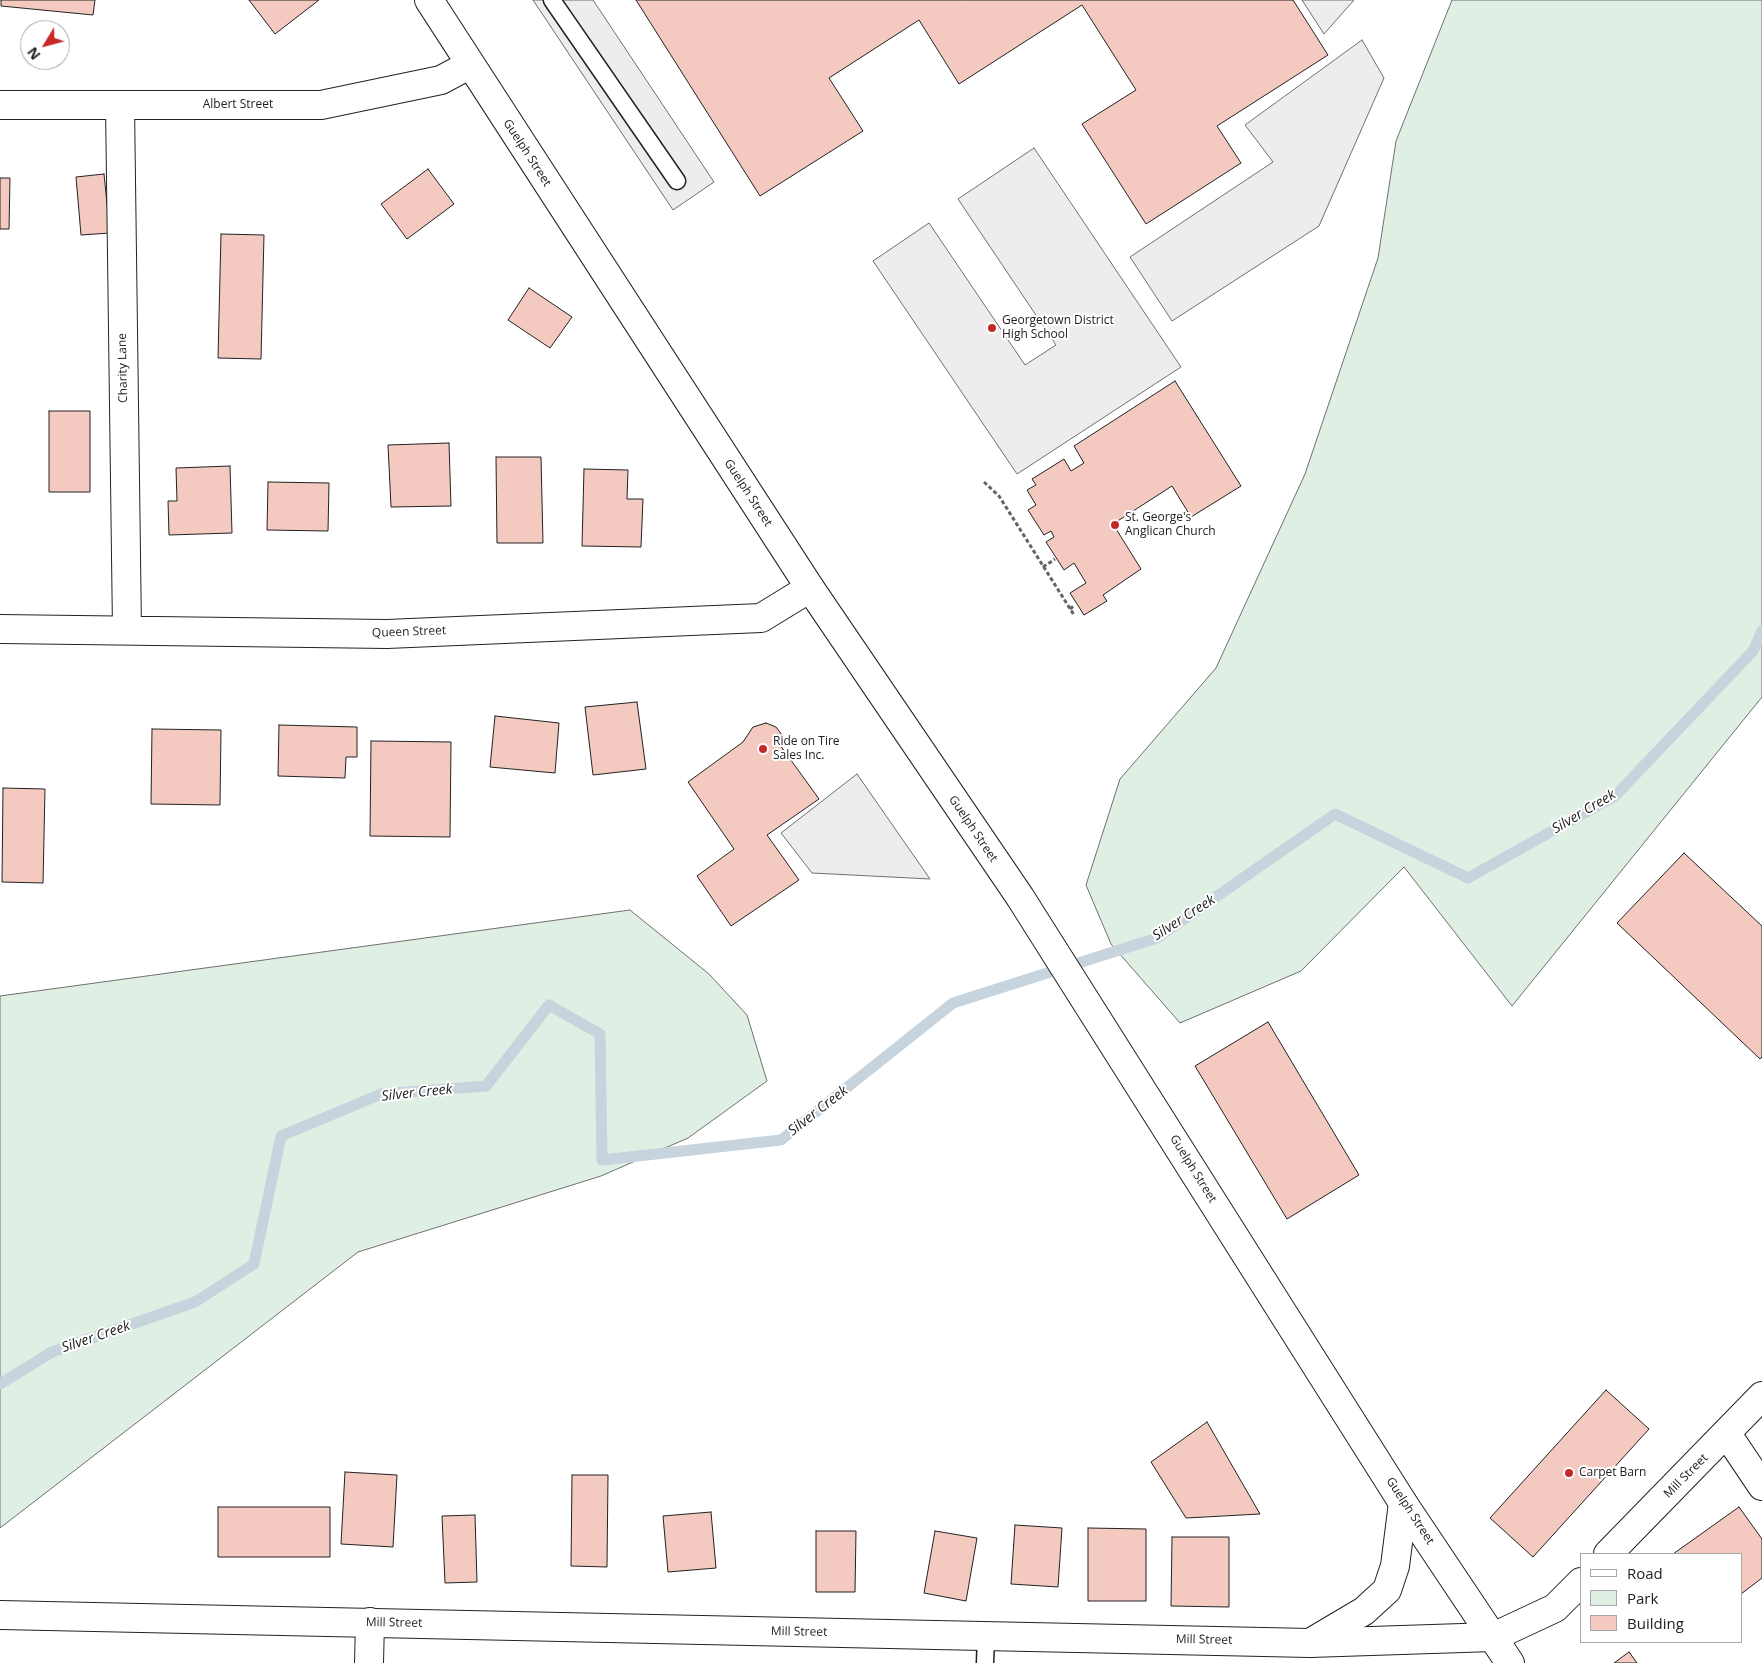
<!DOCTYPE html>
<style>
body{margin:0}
#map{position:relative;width:1762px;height:1663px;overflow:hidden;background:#fff;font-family:"Open Sans",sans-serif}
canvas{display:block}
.legend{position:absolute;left:1580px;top:1553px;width:162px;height:90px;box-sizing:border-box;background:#fff;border:1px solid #a7a7a7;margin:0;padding:6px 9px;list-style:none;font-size:15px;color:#222}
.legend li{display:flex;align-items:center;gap:10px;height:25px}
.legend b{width:25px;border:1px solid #a7a7a7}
.north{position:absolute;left:20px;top:20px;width:50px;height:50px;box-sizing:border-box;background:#fff;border:1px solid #a7a7a7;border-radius:50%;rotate:233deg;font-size:14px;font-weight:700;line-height:20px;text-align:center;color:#222}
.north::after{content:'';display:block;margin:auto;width:18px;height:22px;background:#c62828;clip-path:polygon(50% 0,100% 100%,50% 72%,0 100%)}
</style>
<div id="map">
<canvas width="1762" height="1663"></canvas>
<ul class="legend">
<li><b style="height:6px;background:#fff"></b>Road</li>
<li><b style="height:14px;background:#e0efe3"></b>Park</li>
<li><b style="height:14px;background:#f3c9c0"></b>Building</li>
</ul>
<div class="north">N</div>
</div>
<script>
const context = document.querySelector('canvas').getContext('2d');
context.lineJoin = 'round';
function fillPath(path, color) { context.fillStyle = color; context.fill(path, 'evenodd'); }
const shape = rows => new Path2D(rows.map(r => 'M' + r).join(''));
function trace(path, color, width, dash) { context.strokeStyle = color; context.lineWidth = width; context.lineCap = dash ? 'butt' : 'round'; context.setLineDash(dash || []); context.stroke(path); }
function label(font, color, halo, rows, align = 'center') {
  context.font = font + ' "Open Sans",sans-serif'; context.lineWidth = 4; context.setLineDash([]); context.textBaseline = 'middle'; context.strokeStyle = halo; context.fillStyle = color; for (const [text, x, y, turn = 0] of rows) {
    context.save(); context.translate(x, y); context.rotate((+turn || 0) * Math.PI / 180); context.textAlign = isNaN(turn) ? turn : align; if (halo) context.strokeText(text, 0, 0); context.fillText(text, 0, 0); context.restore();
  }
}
const green = shape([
 [1452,0,1762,0,1762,697,1512,1006,1404,867,1301,971,1180,1023,1111,944,1086,885,1120,779,1216,668,1305,474,1378,258,1396,141,1452,0],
 [630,910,709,974,747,1015,767,1081,688,1138,601,1176,358,1252,0,1528,0,996,630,910]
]);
fillPath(green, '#e0efe3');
trace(green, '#6f6f6f', 1);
const parking = shape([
 [533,0,593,0,714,182,673,210,533,0],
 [1302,0,1354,0,1324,34,1302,0],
 [1362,40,1384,78,1319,226,1172,321,1130,257,1273,162,1245,125,1362,40],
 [1034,148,1181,367,1017,474,873,261,929,223,1025,365,1056,345,958,199,1034,148],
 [857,774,930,879,812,873,781,833,857,774]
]);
fillPath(parking, '#ededed');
trace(parking, '#6f6f6f', 1);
trace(shape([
 [0,1384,52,1352,195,1302,254,1264,281,1136,381,1094,486,1086,549,1005,600,1034,602,1160,781,1140,953,1003,1157,938,1335,814,1468,878,1615,796,1753,651,1762,631]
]), '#c7d3dd', 11);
const building = shape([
 [1,0,95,0,93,15,1,6,1,0],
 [249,0,319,0,275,34,249,0],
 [636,0,1293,0,1328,55,1217,126,1241,163,1146,224,1082,124,1136,90,1082,5,959,84,919,20,829,78,863,131,760,196,636,0],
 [428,169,454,204,407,239,381,204,428,169],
 [104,174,110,233,81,235,76,177,104,174],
 [0,178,10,178,9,229,0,229,0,178],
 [221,234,264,235,261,359,218,358,221,234],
 [529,288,572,317,550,348,508,320,529,288],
 [1175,381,1241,486,1191,517,1172,486,1113,524,1141,569,1103,595,1107,601,1084,615,1070,593,1086,583,1074,563,1064,570,1046,542,1054,537,1051,531,1044,535,1028,510,1036,505,1027,490,1036,485,1032,479,1064,459,1071,471,1084,463,1074,446,1175,381],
 [49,411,90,411,90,492,49,492,49,411],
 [449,443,451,506,391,507,388,445,449,443],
 [496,457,541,457,543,543,497,543,496,457],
 [230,466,232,533,169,535,168,501,177,501,176,468,230,466],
 [584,469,628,470,627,499,643,499,641,547,582,546,584,469],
 [268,482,329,483,328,531,267,530,268,482],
 [637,702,646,769,593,775,585,707,637,702],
 [495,716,559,723,555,773,490,767,495,716],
 [766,723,776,727,782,735,780,745,819,799,767,835,799,880,731,926,697,876,734,849,688,782,743,742,753,727,766,723],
 [279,725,357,727,357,757,346,757,345,778,278,776,279,725],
 [152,729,221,730,220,805,151,804,152,729],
 [371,741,451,742,450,837,370,836,371,741],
 [3,788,45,789,43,883,2,882,3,788],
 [1684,853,1762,926,1762,1057,1760,1059,1617,923,1684,853],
 [1268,1022,1359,1175,1287,1219,1195,1066,1268,1022],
 [1606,1390,1649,1429,1533,1557,1490,1518,1606,1390],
 [1207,1422,1260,1514,1186,1518,1151,1462,1207,1422],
 [345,1472,397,1475,393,1547,341,1544,345,1472],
 [572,1475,608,1475,607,1567,571,1566,572,1475],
 [218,1507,330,1507,330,1557,218,1557,218,1507],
 [1739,1507,1762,1539,1762,1578,1741,1594,1741,1554,1673,1554,1739,1507],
 [711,1512,716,1568,668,1572,663,1516,711,1512],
 [475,1515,477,1582,445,1583,442,1516,475,1515],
 [1015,1525,1062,1528,1058,1587,1011,1584,1015,1525],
 [1088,1528,1146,1529,1146,1601,1088,1601,1088,1528],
 [816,1531,856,1531,855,1592,816,1592,816,1531],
 [935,1531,977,1538,966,1601,924,1593,935,1531],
 [1172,1537,1229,1537,1229,1607,1171,1606,1172,1537],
 [1629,1652,1637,1663,1614,1663,1629,1652]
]);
fillPath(building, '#f3c9c0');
trace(building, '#222', 1);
const service = shape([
 [552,0,677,181],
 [985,1663,986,1636]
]);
const minor = shape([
 [0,105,321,105,441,80,469,65],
 [120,105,127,630],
 [0,629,387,634,761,618,810,588],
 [1727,1434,1762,1486],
 [1608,1554,1762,1396],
 [1493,1637,1555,1608,1581,1582],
 [1310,1643,1364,1611,1387,1590,1395,1566,1403,1503],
 [369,1663,370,1622]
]);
const tertiary = shape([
 [0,1615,1310,1643,1493,1637]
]);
const primary = shape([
 [429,0,810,588,1020,897,1403,1503,1510,1663]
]);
trace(service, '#222', 19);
trace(minor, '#222', 30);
trace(tertiary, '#222', 30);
trace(primary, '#222', 30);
trace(shape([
 [984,482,999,496,1074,615],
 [1043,567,1055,559],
 [1070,609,1075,605]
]), '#646464', 3, [4, 2.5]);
trace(service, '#fff', 16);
trace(minor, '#fff', 28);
trace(tertiary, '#fff', 28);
trace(primary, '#fff', 28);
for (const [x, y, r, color] of [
 [992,328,5,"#c62828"],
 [1115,525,5,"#c62828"],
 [763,749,5,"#c62828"],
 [1569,1473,5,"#c62828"]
]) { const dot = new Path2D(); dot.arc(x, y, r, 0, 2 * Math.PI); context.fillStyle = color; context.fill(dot); trace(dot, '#fff', 2); }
label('12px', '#222', '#fff', [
 ["Albert Street",238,105],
 ["Guelph Street",527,153,57],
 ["Charity Lane",123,368,-91],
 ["Guelph Street",748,493,57],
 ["Queen Street",409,632,-2],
 ["Guelph Street",973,829,56],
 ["Guelph Street",1193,1169,58],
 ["Mill Street",1686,1476,-45],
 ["Guelph Street",1410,1511,57],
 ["Mill Street",394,1623,1],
 ["Mill Street",799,1632,1],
 ["Mill Street",1204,1640,1]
]);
label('12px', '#222', '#fff', [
 ["Georgetown District",1002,321],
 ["High School",1002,335],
 ["St. George's",1125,518],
 ["Anglican Church",1125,532],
 ["Ride on Tire",773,742],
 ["Sales Inc.",773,756],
 ["Carpet Barn",1579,1473]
], 'left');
label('italic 14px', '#222', '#fff', [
 ["Silver Creek",1584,812,-31],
 ["Silver Creek",1184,918,-33],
 ["Silver Creek",417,1093,-6],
 ["Silver Creek",818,1111,-38],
 ["Silver Creek",96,1337,-19]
]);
</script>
